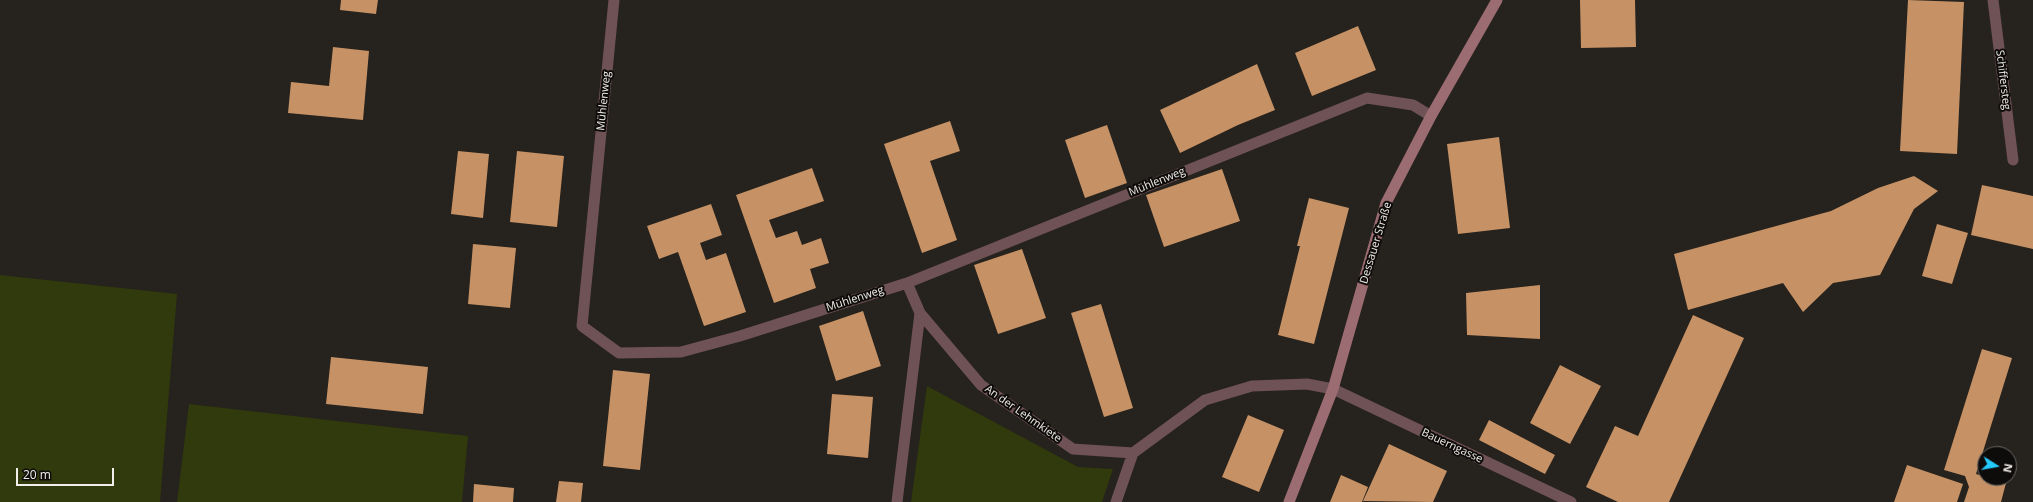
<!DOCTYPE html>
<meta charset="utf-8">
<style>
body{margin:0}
#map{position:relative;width:2033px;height:502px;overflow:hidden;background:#26221d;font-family:"Open Sans",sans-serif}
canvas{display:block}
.north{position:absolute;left:1977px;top:446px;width:40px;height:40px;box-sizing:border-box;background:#0e0c0a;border:1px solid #696664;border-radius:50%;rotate:101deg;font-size:11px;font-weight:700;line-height:16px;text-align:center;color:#f1eeeb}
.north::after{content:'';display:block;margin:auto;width:14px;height:18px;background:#24c9fe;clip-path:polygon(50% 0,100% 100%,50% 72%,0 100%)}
.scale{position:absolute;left:16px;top:468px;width:98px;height:18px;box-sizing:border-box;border:2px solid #f1eeeb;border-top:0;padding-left:5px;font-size:12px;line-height:14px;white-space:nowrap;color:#f1eeeb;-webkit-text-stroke:3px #0e0c0a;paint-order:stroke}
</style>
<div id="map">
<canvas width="2033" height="502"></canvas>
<div class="north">N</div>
<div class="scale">20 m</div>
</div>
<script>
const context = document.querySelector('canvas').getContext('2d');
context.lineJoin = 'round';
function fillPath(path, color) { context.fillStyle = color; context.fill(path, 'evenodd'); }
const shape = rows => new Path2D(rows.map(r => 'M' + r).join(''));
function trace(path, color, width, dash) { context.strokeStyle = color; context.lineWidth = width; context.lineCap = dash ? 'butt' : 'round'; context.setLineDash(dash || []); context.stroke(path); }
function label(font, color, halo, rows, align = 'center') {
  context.font = font + ' "Open Sans",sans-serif'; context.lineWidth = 4; context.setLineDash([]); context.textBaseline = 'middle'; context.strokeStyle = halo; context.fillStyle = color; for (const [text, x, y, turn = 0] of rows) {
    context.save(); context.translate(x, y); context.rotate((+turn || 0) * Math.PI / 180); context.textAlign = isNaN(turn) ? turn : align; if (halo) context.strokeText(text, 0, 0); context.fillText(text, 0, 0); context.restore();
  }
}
fillPath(shape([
 [0,275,177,294,160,502,0,502],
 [927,386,1078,467,1113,469,1102,502,911,502],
 [189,404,468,436,462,502,177,502]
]), '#303a0c');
fillPath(shape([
 [341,0,378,0,376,14,340,10],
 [1580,0,1635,0,1636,47,1581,48],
 [1908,0,1964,2,1957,154,1900,151],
 [1358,26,1376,70,1312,96,1295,53],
 [333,47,369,51,363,120,288,113,291,82,329,86],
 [1257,64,1275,110,1238,125,1180,153,1160,110],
 [950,121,960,151,930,161,957,240,922,253,884,144],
 [1107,125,1127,183,1085,198,1065,140],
 [1499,137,1510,228,1458,234,1447,144],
 [458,151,489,154,483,218,451,214],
 [517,151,564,156,557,227,510,222],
 [812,168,824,201,769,220,776,238,797,231,802,245,821,238,829,263,810,269,816,288,774,303,736,195],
 [1222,169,1240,221,1164,247,1146,195],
 [1914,176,1938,191,1914,209,1880,275,1833,283,1803,312,1783,283,1688,310,1674,254,1831,211,1878,188],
 [1982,185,2033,196,2033,249,1971,235],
 [1309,198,1349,208,1314,344,1278,335,1300,246,1297,246],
 [711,204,722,235,700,243,706,260,726,253,746,312,704,326,678,252,659,259,647,226],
 [1937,224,1968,233,1952,284,1922,276],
 [473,244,516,248,510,308,468,304],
 [1022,249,1046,318,998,334,974,265],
 [1540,285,1540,339,1467,335,1466,293],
 [1101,304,1133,408,1104,417,1071,313],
 [863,311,881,366,836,381,819,326],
 [1693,315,1744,338,1669,502,1618,502,1586,487,1615,426,1638,436],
 [1982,349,2012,358,1976,474,2006,483,2001,502,1964,502,1969,487,1965,476,1944,470],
 [331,357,428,367,423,414,326,404],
 [1560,365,1601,386,1570,444,1530,423],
 [613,370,650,374,640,470,603,466],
 [832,394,873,397,868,458,827,454],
 [1248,415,1284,430,1259,492,1222,477],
 [1489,420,1555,455,1545,474,1479,440],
 [1389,444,1447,471,1433,502,1363,501],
 [1907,465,1963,484,1957,502,1894,502],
 [1341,475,1368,487,1362,502,1330,502],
 [559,481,583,483,581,502,556,502],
 [474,484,514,488,513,502,473,502]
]), '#c69265');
trace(shape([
 [614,0,582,326,619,353,681,352,740,336,907,283,1367,98,1413,105,1431,116],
 [1993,0,2013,160],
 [920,313,981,385,1073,449,1133,453,1116,502],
 [1133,453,1205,400,1252,386,1307,384,1333,389,1571,502],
 [897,502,920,313,907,283]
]), '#6f5255', 11);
trace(shape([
 [1289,502,1333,389,1386,203,1431,116,1497,0]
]), '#9b6c71', 11);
label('11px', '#f1eeeb', '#0e0c0a', [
 ["Schiffersteg",2003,80,83],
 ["Mühlenweg",604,101,-84],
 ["Mühlenweg",1157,182,-22],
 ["Dessauer Straße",1376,243,-73],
 ["Mühlenweg",855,299,-18],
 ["An der Lehmkiete",1023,414,35],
 ["Bauerngasse",1452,446,25]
]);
</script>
